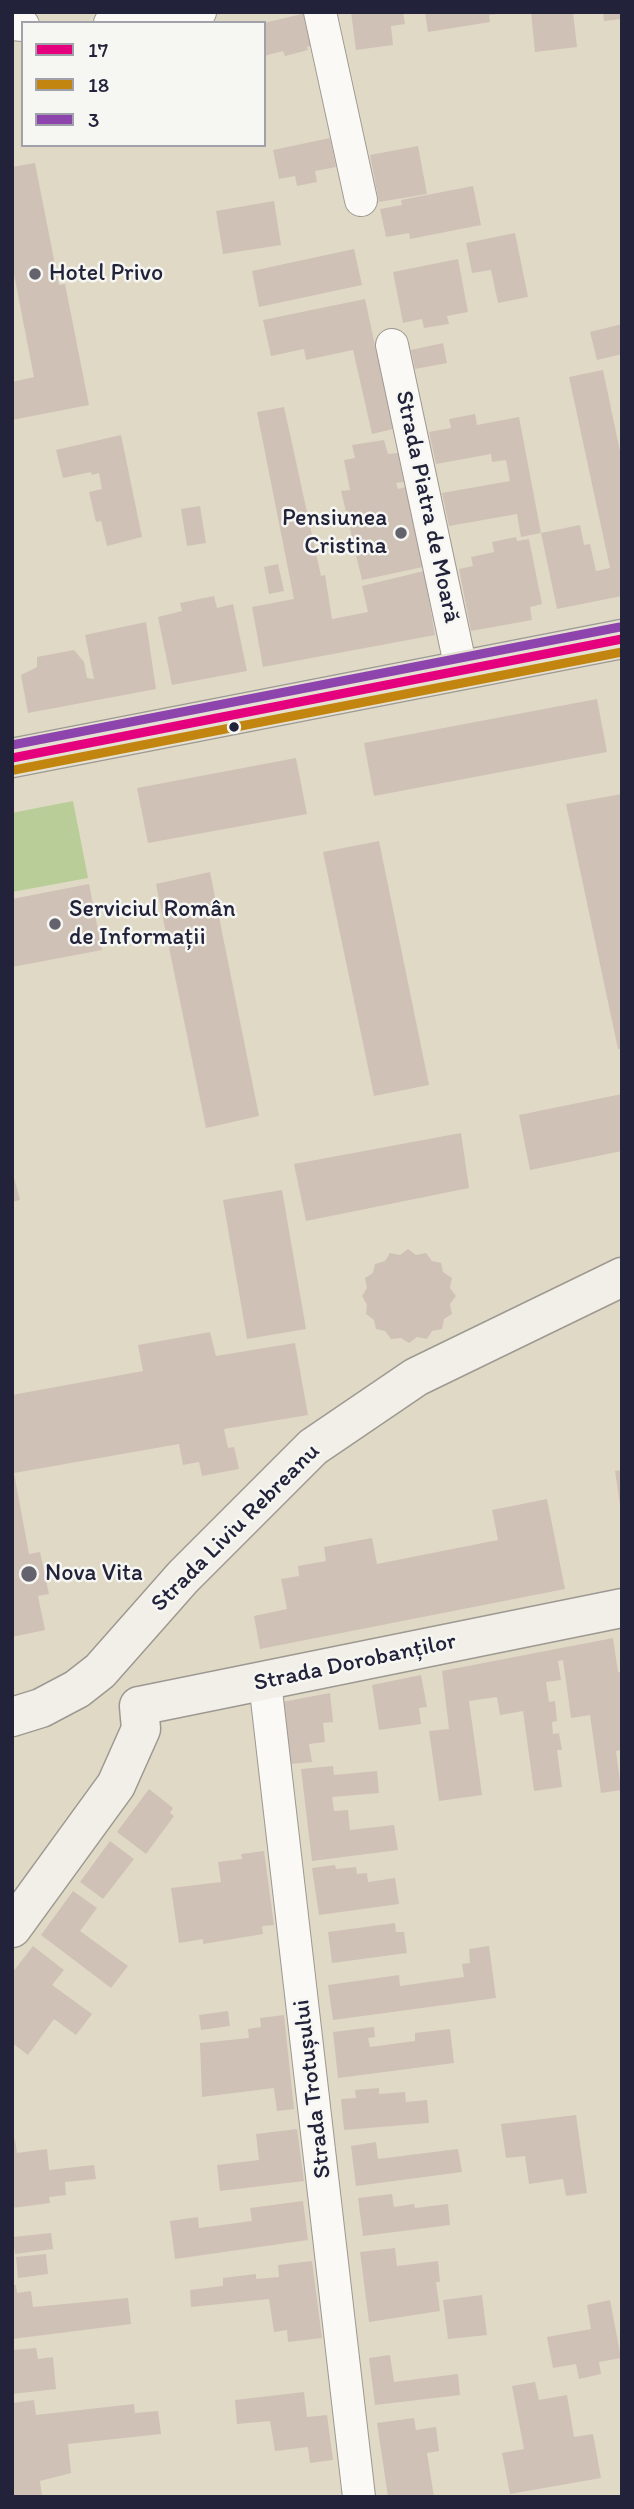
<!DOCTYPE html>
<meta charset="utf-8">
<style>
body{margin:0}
#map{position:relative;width:634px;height:2509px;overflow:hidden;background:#e0d9c6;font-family:Itim,sans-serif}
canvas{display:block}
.frame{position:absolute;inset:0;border:14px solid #22223b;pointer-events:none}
.legend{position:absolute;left:21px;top:21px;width:245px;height:126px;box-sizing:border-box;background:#f6f6f2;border:2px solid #a1a1a9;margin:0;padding:9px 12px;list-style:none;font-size:21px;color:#22223b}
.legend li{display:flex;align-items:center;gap:14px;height:35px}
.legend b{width:35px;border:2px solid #a1a1a9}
</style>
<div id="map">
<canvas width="634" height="2509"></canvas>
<div class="frame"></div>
<ul class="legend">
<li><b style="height:9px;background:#e5007d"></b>17</li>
<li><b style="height:9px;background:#c2850f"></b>18</li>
<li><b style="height:9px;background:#8e44ad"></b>3</li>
</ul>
</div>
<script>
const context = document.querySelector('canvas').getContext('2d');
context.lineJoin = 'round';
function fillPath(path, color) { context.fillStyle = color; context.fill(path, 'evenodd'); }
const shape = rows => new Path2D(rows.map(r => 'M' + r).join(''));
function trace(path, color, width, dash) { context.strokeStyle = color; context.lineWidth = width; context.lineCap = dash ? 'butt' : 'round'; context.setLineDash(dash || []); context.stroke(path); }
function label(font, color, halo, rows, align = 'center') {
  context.font = font + ' Itim,sans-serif'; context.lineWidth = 5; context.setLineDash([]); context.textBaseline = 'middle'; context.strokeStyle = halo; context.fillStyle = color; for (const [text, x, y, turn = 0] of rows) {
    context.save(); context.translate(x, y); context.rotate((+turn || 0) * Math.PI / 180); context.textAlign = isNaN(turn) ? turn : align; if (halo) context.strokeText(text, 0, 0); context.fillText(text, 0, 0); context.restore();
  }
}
fillPath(shape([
 [73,801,88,878,12,892,12,813]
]), '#b8cd97');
fillPath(shape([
 [351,12,403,12,405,24,391,26,393,45,356,50],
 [425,12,497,12,497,14,489,15,490,22,428,32],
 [531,12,573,12,577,47,535,52],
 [603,12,622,12,622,19,604,21],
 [306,13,315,44,307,47,308,50,285,56,283,51,264,56,264,23],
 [330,138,336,167,315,171,317,182,297,186,295,176,279,179,273,150],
 [418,146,427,194,379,202,370,155],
 [35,163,59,285,65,284,89,405,12,420,12,382,34,377,12,264,12,167],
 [473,186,481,225,410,239,409,233,386,237,380,209,402,205,401,200],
 [274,201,281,245,223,254,216,211],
 [515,233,528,297,498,303,491,270,472,273,466,243],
 [354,249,362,285,259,307,252,271],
 [458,259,468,312,447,316,449,324,424,328,422,319,403,323,393,272],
 [365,299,393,429,372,434,353,350,306,360,304,349,271,356,263,320],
 [622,324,622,354,597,360,590,332],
 [443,343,447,363,415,369,411,350],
 [603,370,622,461,622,596,557,609,541,533,580,525,584,545,590,544,596,571,610,568,569,377],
 [284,407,321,576,325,575,332,619,368,612,362,586,424,571,435,635,263,667,252,607,294,599,257,412],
 [475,414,477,425,519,417,541,533,521,537,517,514,449,526,442,493,510,481,506,460,492,462,491,454,436,464,429,432,451,428,449,419],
 [121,435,142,537,107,546,101,521,96,522,89,492,102,489,99,473,92,475,91,472,63,478,56,450],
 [384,440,388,454,398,453,404,482,396,483,398,489,406,487,423,567,362,580,341,491,350,490,344,460,355,458,352,445],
 [200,506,206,543,187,546,181,509],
 [516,537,517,541,529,539,542,604,530,607,532,620,471,631,459,569,473,566,471,557,494,552,492,542],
 [278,564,284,591,269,594,264,567],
 [214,596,217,608,233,604,247,671,172,685,158,617,182,611,180,603],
 [146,622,156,689,28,713,21,675,37,667,37,657,74,650,84,662,87,678,94,679,85,635],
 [597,699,607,752,374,796,364,743],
 [296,758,307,814,148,843,137,788],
 [622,794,622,1049,618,1049,566,804],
 [379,841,429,1085,374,1096,323,852],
 [210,872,259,1116,206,1128,156,884],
 [89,884,102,950,12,967,12,899],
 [622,1094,622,1151,530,1170,519,1115],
 [461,1133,469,1188,306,1221,294,1164],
 [12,1170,20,1200,12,1202],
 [282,1190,306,1329,247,1339,223,1200],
 [408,1249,416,1255,426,1253,432,1261,441,1263,443,1272,452,1278,450,1288,456,1296,450,1304,452,1314,444,1319,442,1329,432,1331,427,1339,417,1337,409,1343,401,1338,391,1339,385,1331,376,1329,374,1320,366,1314,367,1305,362,1296,367,1288,365,1278,373,1273,375,1264,385,1261,390,1253,400,1255],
 [210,1332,216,1356,295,1343,308,1415,224,1429,228,1448,234,1447,239,1469,202,1476,199,1462,183,1465,179,1444,14,1473,29,1554,40,1552,49,1594,38,1596,45,1630,12,1637,12,1395,143,1371,138,1345],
 [622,1470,622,1505,620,1505,615,1471],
 [547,1499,565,1589,260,1649,254,1616,287,1609,281,1579,299,1576,298,1566,326,1561,324,1547,372,1538,377,1564,498,1540,492,1510],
 [613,1638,618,1672,622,1672,622,1750,616,1751,621,1790,601,1793,590,1715,571,1718,563,1660,558,1661,561,1680,546,1682,549,1702,555,1701,557,1721,552,1722,553,1734,559,1733,562,1750,557,1750,562,1787,534,1791,523,1711,500,1715,497,1697,469,1701,482,1795,439,1801,429,1731,449,1729,442,1671],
 [421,1675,427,1707,419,1708,421,1724,379,1730,372,1685],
 [330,1693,333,1722,323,1723,325,1742,309,1744,312,1762,290,1764,282,1702],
 [333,1766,334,1775,377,1771,379,1793,332,1797,334,1811,348,1810,350,1830,394,1825,398,1850,312,1861,301,1769],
 [149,1789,173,1808,170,1813,174,1816,146,1854,117,1832],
 [110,1841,134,1859,103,1899,80,1882],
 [264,1851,274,1925,262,1926,263,1934,203,1944,203,1939,179,1943,171,1888,221,1882,218,1862,242,1859,241,1854],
 [335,1865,336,1869,356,1867,357,1874,367,1873,368,1882,395,1878,399,1904,319,1915,312,1868],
 [73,1891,97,1908,80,1931,128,1966,111,1988,41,1935],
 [395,1923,396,1932,404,1932,407,1953,332,1963,328,1932],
 [33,1946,64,1970,52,1985,92,2014,76,2035,54,2019,28,2055,12,2043,12,1973],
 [489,1946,496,1998,333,2020,328,1985,399,1975,400,1986,464,1977,462,1964,470,1963,469,1949],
 [228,2011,230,2026,201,2030,199,2015],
 [284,2015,294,2109,277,2111,274,2088,202,2097,200,2043,249,2038,248,2029,261,2027,260,2018],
 [374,2027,375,2037,368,2038,370,2047,415,2041,415,2033,450,2029,454,2063,338,2078,333,2032],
 [379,2088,379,2094,405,2092,406,2102,427,2100,429,2123,344,2130,341,2099,356,2098,355,2090],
 [576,2115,587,2193,566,2196,563,2179,529,2184,525,2156,506,2158,501,2124],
 [297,2129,304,2181,220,2191,217,2165,259,2160,256,2134],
 [15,2139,17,2153,47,2149,49,2170,94,2165,96,2179,65,2182,66,2195,49,2197,50,2203,12,2208,12,2140],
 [376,2142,378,2159,458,2149,462,2172,356,2186,351,2146],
 [392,2194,394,2207,414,2204,415,2208,448,2204,450,2225,363,2236,358,2198],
 [303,2201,308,2240,175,2259,170,2221,198,2217,199,2228,252,2221,250,2208],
 [51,2233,53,2249,15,2254,13,2237],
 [395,2248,397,2266,438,2261,440,2282,436,2282,440,2311,369,2322,360,2252],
 [46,2254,48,2274,18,2278,16,2257],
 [312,2261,322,2338,288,2342,287,2330,274,2332,269,2299,191,2307,190,2290,223,2286,223,2278,256,2274,256,2279,279,2277,278,2265],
 [12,2285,16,2285,17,2293,31,2291,33,2307,128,2298,131,2324,12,2339],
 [482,2295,487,2335,448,2339,443,2300],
 [610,2300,621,2358,599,2362,601,2374,579,2379,576,2364,553,2368,547,2337,591,2329,587,2305],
 [36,2348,38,2359,53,2357,56,2389,12,2394,12,2350],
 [390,2355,394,2382,458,2374,460,2395,375,2405,369,2358],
 [535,2382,539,2400,567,2395,574,2437,593,2434,601,2478,510,2494,502,2453,524,2449,512,2386],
 [304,2392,307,2417,327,2415,333,2460,310,2463,308,2447,275,2451,270,2421,237,2424,235,2400],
 [34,2400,36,2415,134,2404,135,2413,158,2411,161,2434,68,2444,71,2473,40,2481,42,2497,12,2497,12,2403],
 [414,2418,416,2430,436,2427,439,2451,427,2453,434,2497,388,2497,377,2423]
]), '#d0c1b7');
const street = shape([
 [320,12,361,200],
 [110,23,200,12],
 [12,24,23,25],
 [392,345,461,669],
 [265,1682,359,2497]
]);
const secondary = shape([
 [139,1706,622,1608],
 [12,1717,41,1708,77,1689,100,1671,183,1577,313,1447,416,1377,622,1277],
 [12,1928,116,1785,141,1729,139,1706]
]);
const primary = shape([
 [12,758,622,639]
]);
trace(street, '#9d9992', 34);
trace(secondary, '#9d9992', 41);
trace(primary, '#9d9992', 41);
trace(street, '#faf9f6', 32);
trace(secondary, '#f1efe7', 38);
trace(primary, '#e4e0d2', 38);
trace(shape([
 [12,758,622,639]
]), '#e5007d', 9);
trace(shape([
 [14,770,622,652]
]), '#c2850f', 9);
trace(shape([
 [12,745,620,627]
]), '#8e44ad', 9);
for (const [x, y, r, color] of [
 [35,274,7,"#64626c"],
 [401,533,7,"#64626c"],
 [234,727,6,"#22223b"],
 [55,924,7,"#64626c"],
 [29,1574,9,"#64626c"]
]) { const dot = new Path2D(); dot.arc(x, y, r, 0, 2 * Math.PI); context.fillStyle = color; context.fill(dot); trace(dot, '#f6f6f2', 2.5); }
label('24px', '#22223b', '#f6f6f2', [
 ["Hotel Privo",49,274],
 ["Pensiunea",387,519,"right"],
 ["Cristina",387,547,"right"],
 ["Serviciul Român",69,910],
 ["de Informații",69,938],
 ["Nova Vita",45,1574]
], 'left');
label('24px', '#22223b', '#f6f6f2', [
 ["Strada Piatra de Moară",427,507,78],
 ["Strada Liviu Rebreanu",236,1528,-45],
 ["Strada Dorobanților",355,1663,-12],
 ["Strada Trotușului",313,2089,-97]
]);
</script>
